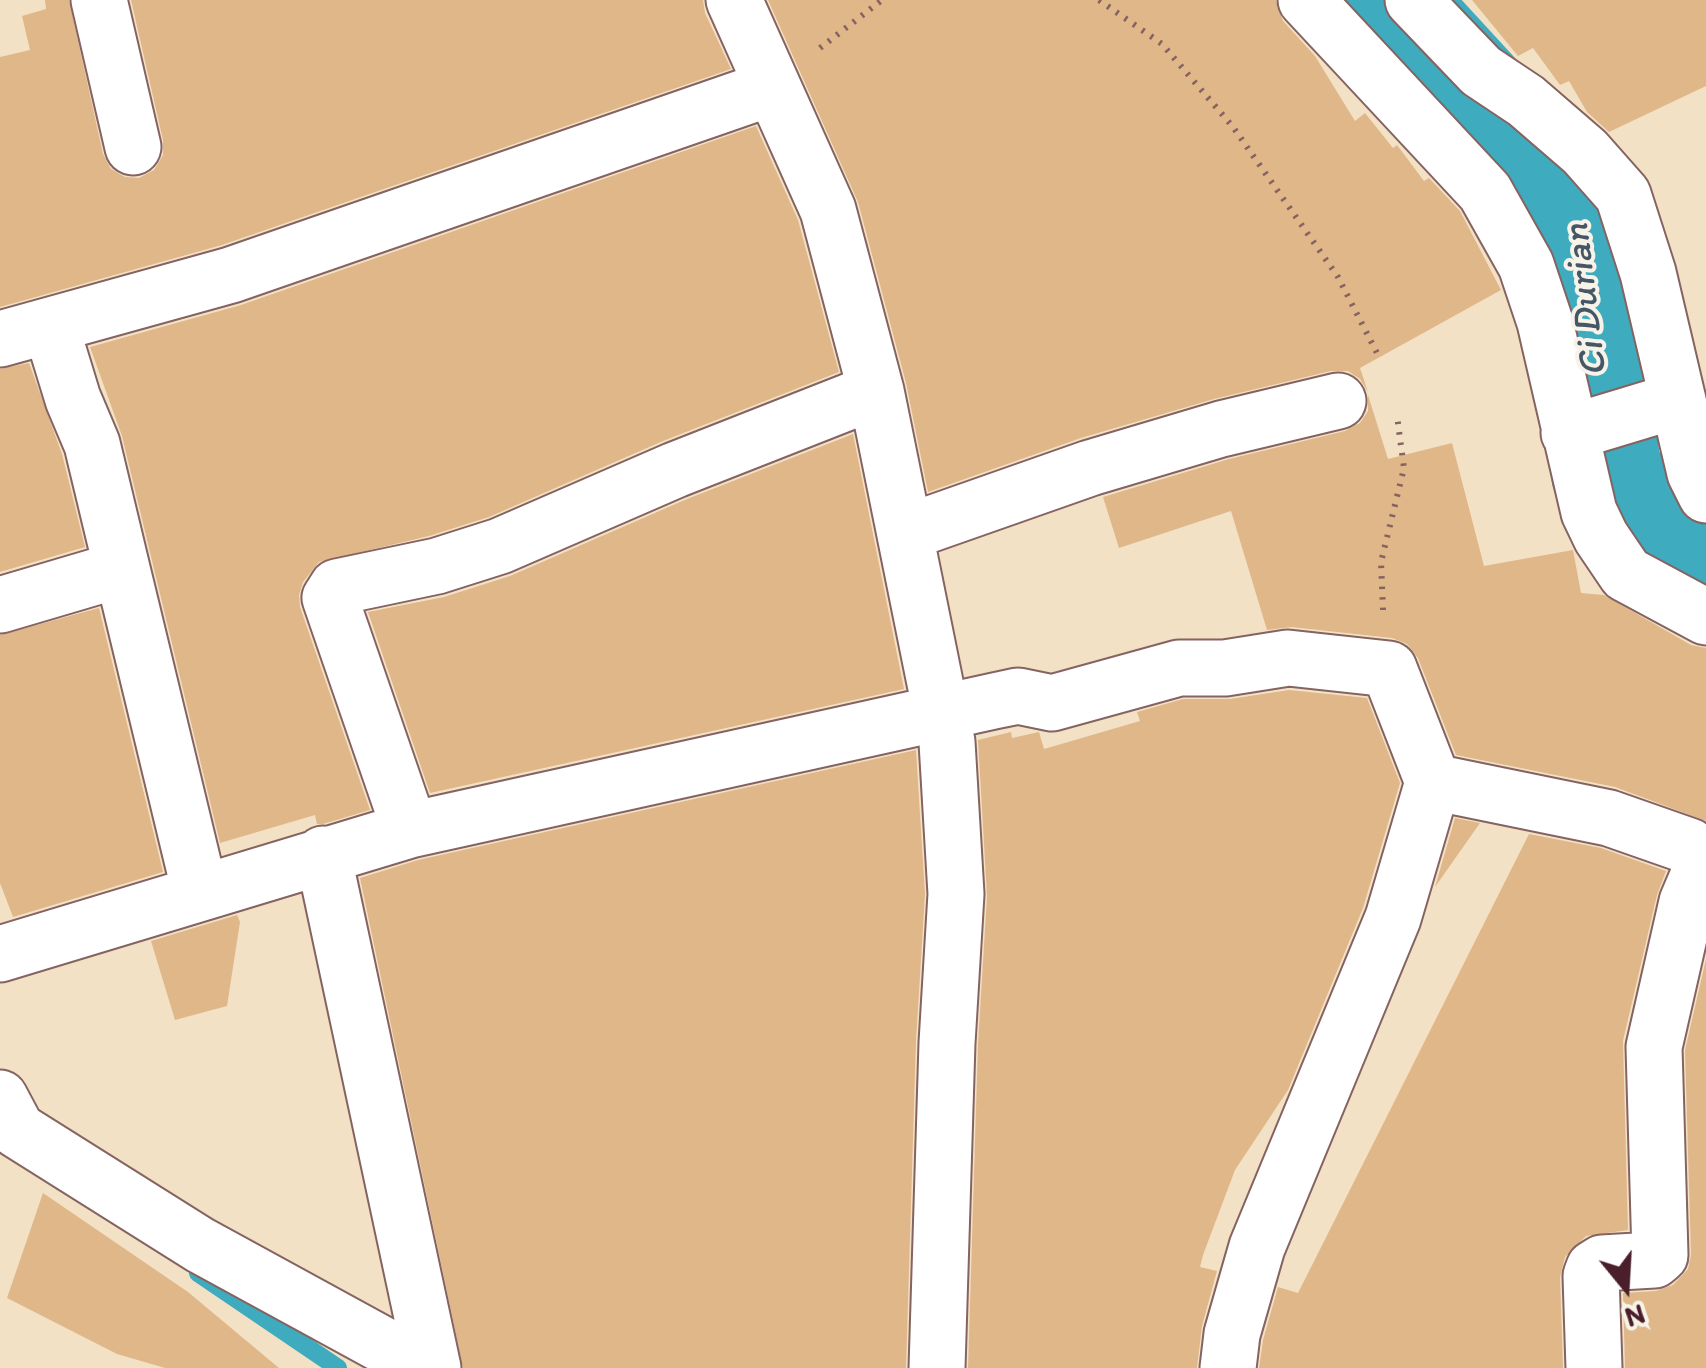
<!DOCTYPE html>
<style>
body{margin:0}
#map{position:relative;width:1706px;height:1368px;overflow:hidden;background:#f3e1c6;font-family:Itim,sans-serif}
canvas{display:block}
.north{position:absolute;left:1576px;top:1238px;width:100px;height:100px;-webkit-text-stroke:8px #f7f3e8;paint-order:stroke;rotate:162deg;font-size:28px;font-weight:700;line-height:40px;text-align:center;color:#4a1f2b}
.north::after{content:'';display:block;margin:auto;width:35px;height:45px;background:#4a1f2b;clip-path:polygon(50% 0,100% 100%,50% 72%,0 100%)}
</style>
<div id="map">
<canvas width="1706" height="1368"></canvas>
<div class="north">N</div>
</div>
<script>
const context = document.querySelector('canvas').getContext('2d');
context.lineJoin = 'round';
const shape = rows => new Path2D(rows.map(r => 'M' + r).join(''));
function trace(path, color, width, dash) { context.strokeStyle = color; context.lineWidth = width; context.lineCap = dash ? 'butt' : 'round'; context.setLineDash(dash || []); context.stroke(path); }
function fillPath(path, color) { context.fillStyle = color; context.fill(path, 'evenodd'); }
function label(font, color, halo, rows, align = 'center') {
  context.font = font + ' Itim,sans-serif'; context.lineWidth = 8; context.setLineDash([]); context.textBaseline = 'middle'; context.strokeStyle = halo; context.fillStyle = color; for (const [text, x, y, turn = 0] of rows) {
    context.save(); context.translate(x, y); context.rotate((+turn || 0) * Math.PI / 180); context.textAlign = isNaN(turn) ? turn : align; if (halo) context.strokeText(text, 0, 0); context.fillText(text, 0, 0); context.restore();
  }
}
trace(shape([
 [198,1273,338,1368]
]), '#3eabbe', 18);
trace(shape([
 [1387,0,1581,211,1606,473,1669,554,1706,547]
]), '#3eabbe', 110);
fillPath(shape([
 [45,0,69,0,103,154,111,169,125,177,139,178,154,170,163,155,163,140,131,0,703,0,705,13,731,69,222,245,0,307,0,57,30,50,22,16,46,9],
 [768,0,1276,0,1283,21,1315,56,1355,121,1365,113,1393,148,1397,145,1424,181,1429,178,1460,211,1501,290,1360,368,1368,392,1360,379,1348,371,1331,371,1214,399,1081,438,928,492,906,383,858,202],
 [1472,0,1706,0,1706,86,1609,132,1587,112,1569,81,1560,85,1533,48,1518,56],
 [756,126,798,220,839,372,663,441,489,517,429,536,319,562,303,582,299,595,300,607,370,810,323,824,317,824,315,815,220,843,122,436,90,347,241,305],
 [29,363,62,454,85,547,0,572,0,369],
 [1368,395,1388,459,1452,443,1484,566,1573,550,1581,593,1604,595,1691,645,1706,648,1706,821,1615,787,1456,755,1418,658,1407,644,1392,638,1291,627,1267,630,1231,511,1119,548,1103,497,1229,459,1345,431,1360,423,1368,411],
 [853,434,904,689,430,793,368,612,444,597,510,576,687,499],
 [99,608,163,872,13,917,0,883,0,635],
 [1289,690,1367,698,1400,783,1363,908,1288,1090,1235,1170,1203,1255,1200,1267,1217,1271,1202,1326,1197,1368,968,1368,978,1044,987,896,978,740,1011,732,1012,738,1039,732,1044,749,1140,721,1137,712,1183,699,1230,699],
 [916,750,925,894,916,1041,906,1368,463,1368,360,878,418,860],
 [1455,818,1480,823,1435,887],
 [1529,834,1601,848,1666,871,1657,895,1623,1041,1628,1230,1586,1236,1565,1257,1560,1277,1563,1368,1259,1368,1263,1340,1278,1287,1298,1293],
 [237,915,240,922,227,1006,175,1020,151,941],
 [1706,959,1706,1368,1625,1368,1623,1293,1656,1291,1673,1285,1688,1269,1691,1255,1685,1050],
 [43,1193,188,1292,279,1368,165,1368,117,1354,7,1298]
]), '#e0b789');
const minor = shape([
 [99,0,133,147],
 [734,0,828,210,876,391,947,742,956,894,947,1043,937,1368],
 [1306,0,1485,192,1526,265,1545,322,1589,512,1601,537,1626,574,1706,617],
 [1413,0,1481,71,1526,101,1585,152,1623,195,1648,273,1695,473,1706,495],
 [51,327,73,399,92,444,122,569],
 [0,339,231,275,771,88],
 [1569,433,1678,400],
 [905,533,1090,468,1221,429,1338,401],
 [0,605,122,569,200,892],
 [1433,782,1609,818,1689,846,1700,859,1701,869,1687,902,1654,1047,1660,1255,1654,1260,1602,1263,1594,1268,1591,1276,1594,1368],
 [410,830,330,598,337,587,437,566,500,546,675,470,876,391],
 [323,854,433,1368],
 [0,954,410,830,994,701,1018,696,1052,703,1179,668,1225,668,1288,658,1389,669,1433,782,1393,918,1257,1247,1232,1334,1228,1368],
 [0,1098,17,1130,200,1245,425,1368]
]);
trace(minor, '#856361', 59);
trace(shape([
 [1099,0,1162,44,1233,127,1338,277,1379,357],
 [820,48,882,0],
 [1383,610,1381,562,1404,468,1397,416]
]), '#856361', 6, [2.5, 8]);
trace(minor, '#fff', 55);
label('italic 38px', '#455766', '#f7f3e8', [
 ["Ci Durian",1587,300,-97]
]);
</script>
